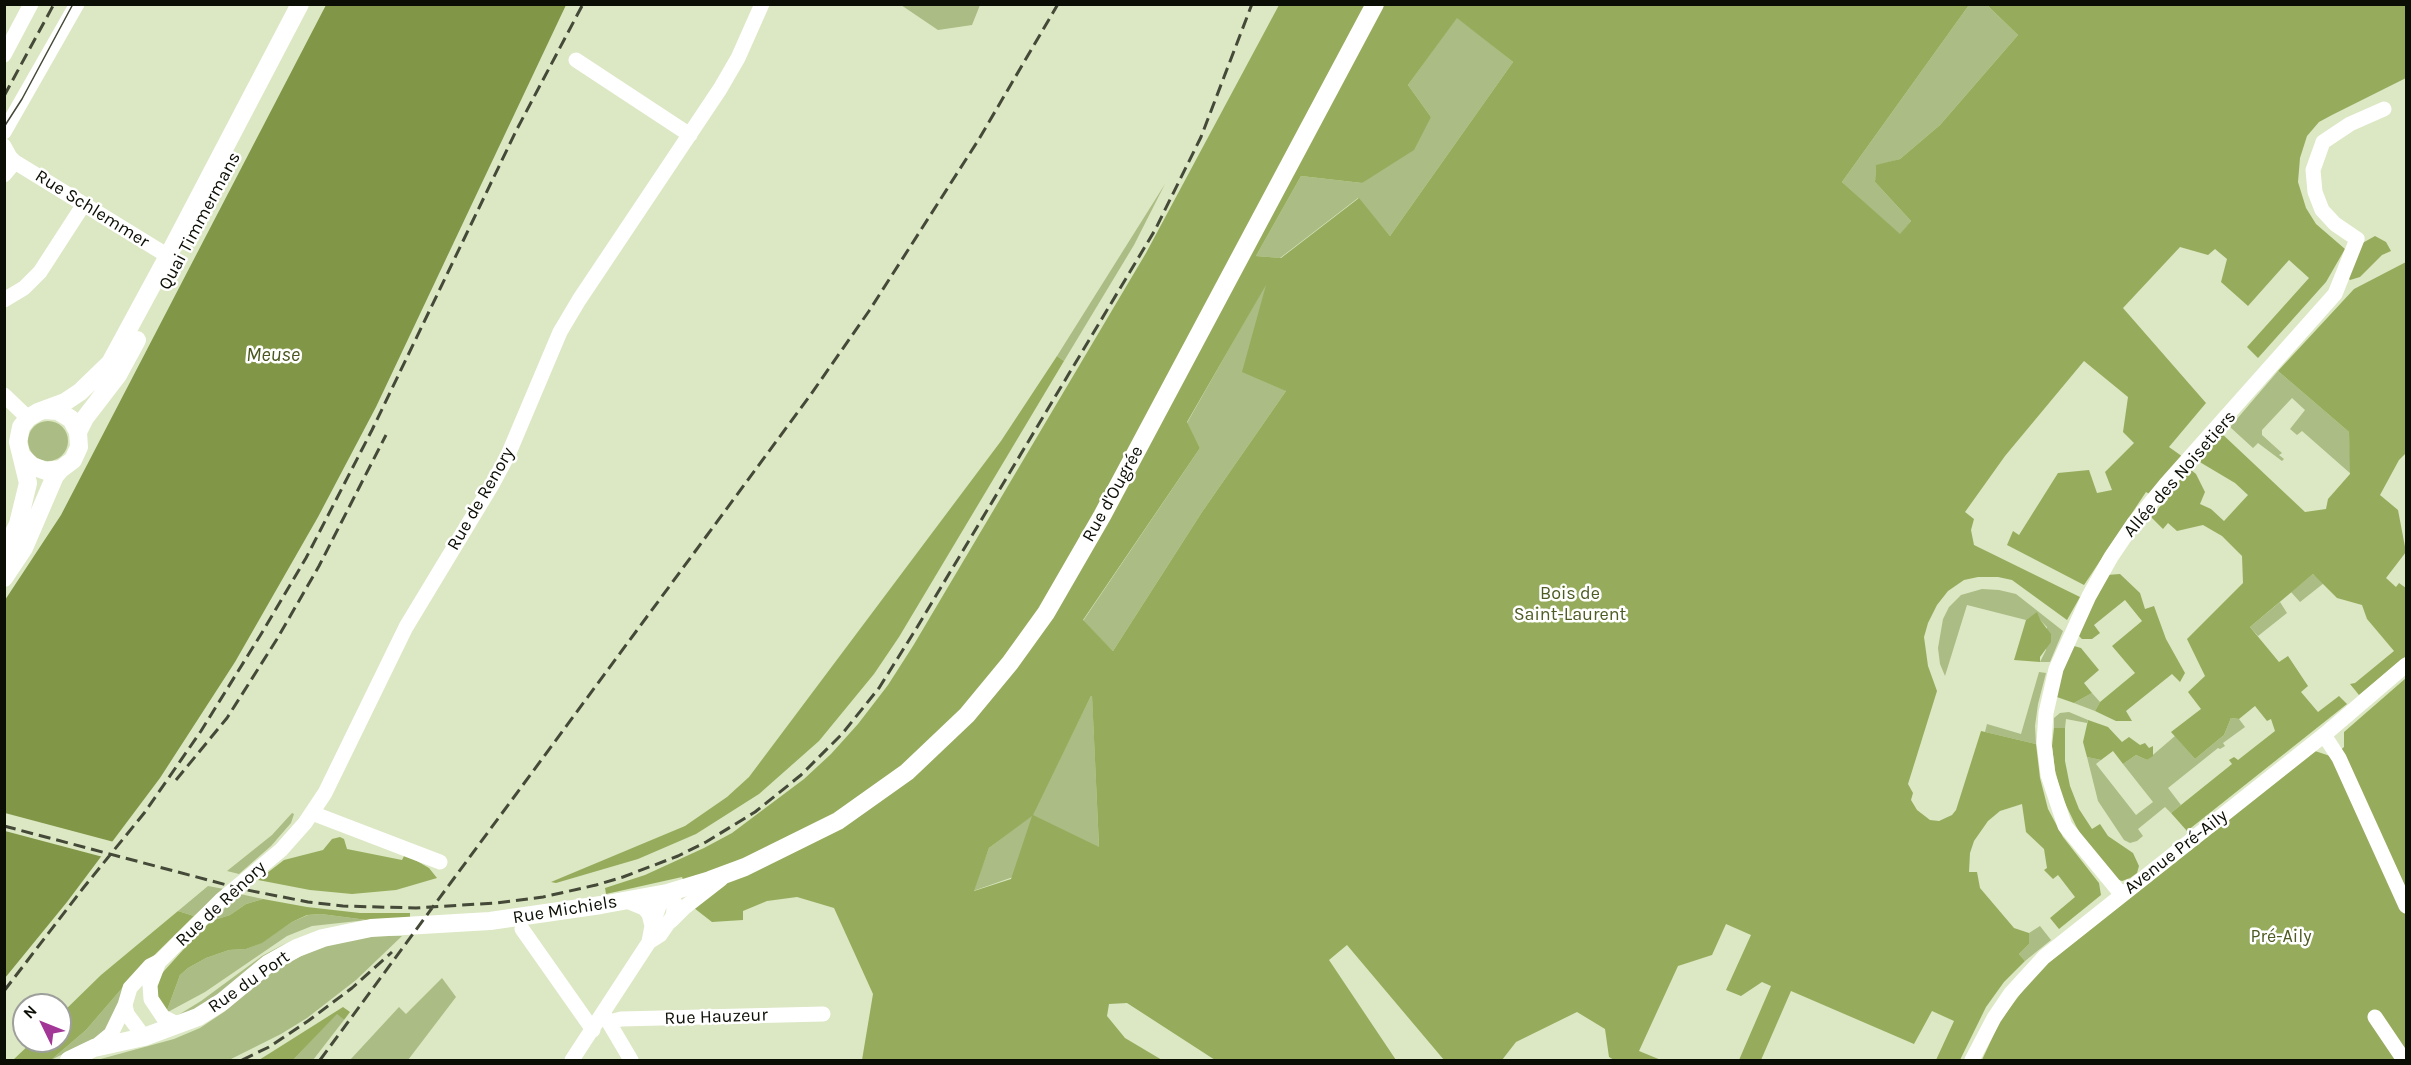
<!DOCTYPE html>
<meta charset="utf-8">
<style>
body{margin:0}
#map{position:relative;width:2411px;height:1065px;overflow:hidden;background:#dce7c3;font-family:Karla,sans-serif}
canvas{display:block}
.frame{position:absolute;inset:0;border:6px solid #0b0e04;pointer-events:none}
.north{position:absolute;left:12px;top:993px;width:60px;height:60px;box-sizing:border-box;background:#fff;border:2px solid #9d9f9b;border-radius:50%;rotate:313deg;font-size:16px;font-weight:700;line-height:24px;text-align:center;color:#0b0e04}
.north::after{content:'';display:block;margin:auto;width:21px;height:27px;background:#a33797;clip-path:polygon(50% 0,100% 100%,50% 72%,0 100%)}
</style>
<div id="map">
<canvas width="2411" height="1065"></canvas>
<div class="frame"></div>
<div class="north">N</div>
</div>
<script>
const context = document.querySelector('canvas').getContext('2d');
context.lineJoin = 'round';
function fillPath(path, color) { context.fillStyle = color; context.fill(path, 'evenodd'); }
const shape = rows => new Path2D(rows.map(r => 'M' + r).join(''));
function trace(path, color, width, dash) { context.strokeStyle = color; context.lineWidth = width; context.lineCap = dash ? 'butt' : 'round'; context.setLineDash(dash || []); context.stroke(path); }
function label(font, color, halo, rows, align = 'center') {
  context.font = font + ' Karla,sans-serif'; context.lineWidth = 5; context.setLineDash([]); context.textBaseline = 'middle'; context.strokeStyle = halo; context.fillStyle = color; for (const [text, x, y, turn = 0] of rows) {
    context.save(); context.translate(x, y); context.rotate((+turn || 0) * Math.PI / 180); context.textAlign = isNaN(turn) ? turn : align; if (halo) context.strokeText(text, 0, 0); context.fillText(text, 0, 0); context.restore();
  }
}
fillPath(shape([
 [901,5,980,5,972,25,938,30],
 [1969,5,1987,5,2018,35,1940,125,1900,159,1876,166,1875,182,1911,221,1900,235,1842,182],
 [1457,17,1513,62,1390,236,1358,198,1280,258,1256,256,1301,176,1362,183,1431,117,1408,85],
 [1165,184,1134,245,1064,361,1057,356],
 [1267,282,1286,391,1202,512,1113,651,1083,621,1200,448,1187,423],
 [2278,371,2349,432,2351,474,2302,431,2297,435,2290,429,2305,410,2292,398,2262,430,2262,435,2282,453,2279,455,2284,459,2282,461,2258,443,2253,448,2230,427],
 '28 441a20 20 0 1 1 40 0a20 20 0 1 1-40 0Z',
 [2313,574,2324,583,2300,602,2291,592],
 [1982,589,1999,590,2016,594,2063,631,2050,662,2040,662,2046,650,2047,627,2041,621,2037,613,2026,620,1967,605,1945,676,1940,664,1938,648,1943,619,1949,607,1961,595],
 [2280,602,2287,613,2258,636,2250,627],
 [2039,672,2046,673,2038,704,2035,726,2036,744,1985,732,1987,724,2021,734],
 [2092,693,2100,702,2095,711,2074,703],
 [1092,694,1099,847,973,891,989,848,1032,815],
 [2069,712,2088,720,2087,723,2066,719,2065,728,2054,728,2054,718,2060,713],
 [2231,718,2239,719,2245,727,2223,743,2225,746,2220,749,2218,748,2168,788,2181,805,2171,813,2165,807,2138,829,2143,836,2137,841,2130,843,2124,840,2098,801,2087,757,2101,760,2096,764,2136,815,2153,802,2123,764,2136,755,2147,760,2175,736,2195,759,2224,735],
 [292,813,294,814,291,823,271,846,239,874,227,871,272,835],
 [208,886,224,889,194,916,178,911],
 [240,894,263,899,246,904,230,915,211,921],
 [321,914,367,920,312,926,287,936,205,992,166,1013,180,975,188,968,206,958,229,950,246,949,261,943,292,922,308,915],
 [2040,926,2051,940,2025,961,2019,954,2029,944,2029,933],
 [364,936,402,936,356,980,307,1018,281,1034,231,1059,97,1060,174,1039,200,1028,224,1012,267,975,285,964,317,948],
 [286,943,263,957,220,993,197,1009,175,1017,201,1001,262,956],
 [442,978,456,997,408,1060,350,1060,399,1007,406,1014],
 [130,979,105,1033,51,1060,86,1030],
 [337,1013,344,1020,313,1060,293,1060]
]), '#abbc84');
fillPath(shape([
 [1279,5,1969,5,1842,182,1900,234,1911,221,1875,182,1876,165,1900,159,1940,125,2018,35,1987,5,2406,5,2406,78,2332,115,2319,122,2307,136,2300,158,2298,182,2306,208,2316,224,2345,249,2326,282,2258,358,2247,347,2309,278,2289,260,2248,306,2221,282,2227,259,2215,249,2208,255,2180,247,2123,308,2206,403,2169,447,2183,457,2180,461,2196,474,2205,492,2200,504,2211,509,2224,521,2248,495,2235,483,2193,458,2219,431,2305,512,2326,509,2328,499,2350,474,2349,432,2278,371,2354,289,2406,262,2406,453,2399,460,2380,495,2398,510,2406,552,2386,578,2396,587,2399,583,2406,588,2406,656,2359,695,2350,684,2355,683,2394,651,2367,619,2362,605,2337,598,2313,574,2250,627,2279,662,2288,656,2308,686,2301,692,2318,712,2339,696,2347,704,2187,831,2171,813,2232,764,2229,760,2234,757,2238,760,2275,731,2271,719,2267,721,2255,706,2239,719,2231,718,2224,735,2195,759,2171,732,2201,709,2188,692,2205,676,2187,639,2243,583,2242,556,2222,536,2203,525,2177,531,2168,523,2163,529,2151,517,2164,502,2146,492,2084,585,2007,545,2013,531,2019,535,2058,473,2089,470,2097,493,2112,490,2105,472,2134,443,2123,432,2128,397,2084,361,2005,456,1965,512,1974,519,1971,530,1974,545,2080,597,2067,620,2012,580,1998,577,1978,577,1964,580,1948,591,1937,605,1928,623,1924,637,1928,666,1937,691,1908,784,1913,793,1911,800,1917,810,1930,820,1939,821,1952,815,1956,810,1981,731,2036,744,2040,778,2048,809,2063,837,2099,883,2101,895,2059,929,2050,918,2075,897,2058,875,2053,879,2044,870,2047,868,2044,849,2026,832,2022,804,2000,811,1988,821,1974,841,1970,853,1969,872,1977,872,1980,888,2014,928,2029,933,2029,944,2019,954,2025,961,2004,982,1986,1007,1960,1060,1936,1060,1954,1021,1932,1011,1914,1044,1791,991,1761,1060,1739,1060,1771,986,1762,982,1741,996,1726,990,1751,935,1726,924,1712,955,1678,966,1639,1051,1661,1060,1614,1060,1609,1057,1605,1029,1577,1012,1516,1042,1502,1060,1444,1060,1347,945,1329,960,1396,1060,1215,1060,1127,1003,1109,1004,1107,1016,1125,1038,1162,1060,862,1060,873,994,834,908,797,897,767,901,743,911,743,920,712,922,694,908,682,877,606,894,605,888,645,875,704,848,732,833,804,779,831,754,858,724,888,685,913,646,1146,253],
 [1457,18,1513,62,1390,236,1359,198,1281,258,1256,256,1301,176,1362,183,1414,150,1431,117,1408,85],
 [1266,285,1242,372,1286,391,1202,512,1113,651,1083,620,1200,448,1187,422],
 [1091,696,1092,696,1099,847,1033,815],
 [1032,816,1011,879,974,891,989,848],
 [2375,236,2386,242,2391,251,2382,255,2360,277,2350,280,2348,278,2359,245],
 [1057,356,1064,361,899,637,874,674,819,741,759,794,696,834,638,859,556,883,551,882,685,826,727,797,749,777,1001,441],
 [2120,574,2140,593,2145,609,2154,606,2166,639,2185,673,2180,682,2172,674,2126,711,2132,721,2116,721,2095,711,2100,702,2135,673,2112,646,2142,621,2125,600,2094,625,2100,633,2092,639,2082,639,2075,632,2107,575],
 [2037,612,2041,621,2051,634,2051,642,2040,657,2040,662,2014,660,2026,620],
 [2074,646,2081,648,2099,670,2084,683,2092,693,2074,703,2054,696,2060,676],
 [2406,678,2406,1060,1982,1060,2000,1021,2021,993,2043,967,2315,751,2333,757,2344,747,2344,732],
 [2088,720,2108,727,2122,742,2129,737,2140,745,2145,743,2149,748,2153,746,2153,756,2147,760,2136,755,2123,764,2113,751,2101,760,2087,757,2083,742],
 [2054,728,2065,728,2065,761,2070,786,2079,809,2092,829,2100,824,2108,836,2133,853,2139,866,2137,873,2130,878,2122,881,2111,877,2085,842,2076,826,2062,797,2055,770,2052,746],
 [340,837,344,839,347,849,402,860,405,854,429,868,437,878,396,890,352,894,310,890,258,880,284,860,323,850,332,839],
 [263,899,307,907,360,913,410,913,410,918,367,920,321,914,307,915,292,922,262,943,246,949,229,950,206,958,188,968,180,975,166,1013,158,1007,155,981,192,940,211,921,230,915,246,904],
 [178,911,194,916,130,979,86,1030,51,1060,13,1060,33,1041,60,1041,60,1015,101,975],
 [343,1007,350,1012,344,1020,337,1014,293,1060,259,1060]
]), '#96ac5c');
fillPath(shape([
 [326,5,566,5,376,407,318,517,235,662,160,778,67,902,5,978,5,600,61,515]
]), '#819647');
fillPath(shape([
 [5,813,114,842,103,857,5,831]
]), '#dce7c3');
trace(shape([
 [4,55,31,4],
 [576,60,690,135],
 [4,132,77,4],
 [4,146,10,157,15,162,168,256],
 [4,175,15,162],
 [4,300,24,288,40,272,84,204],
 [4,395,28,418],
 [2324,735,2339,758,2406,906],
 [312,813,440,862],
 [2122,895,2065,826,2048,775,2044,743,2046,713,2056,669,2089,596,2111,557,2134,523,2166,484,2335,294,2357,239,2335,224,2322,210,2315,192,2313,170,2323,142,2350,124,2384,109],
 [671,921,685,907,721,879],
 [522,929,593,1030],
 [649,942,660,935,673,916,675,903,667,893,659,906,652,926],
 [158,964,150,985,151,999,163,1017,179,1025],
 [605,1016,631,1060],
 [2375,1017,2404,1060],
 [610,1022,621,1019,823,1014],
 [144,1037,127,1014,125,1005,130,988,150,966,160,961,221,900,281,850,305,823,325,793,406,627,493,483,508,455,560,332,579,300,720,89,738,58,762,4],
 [94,1048,111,1034,125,1005],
 [572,1060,649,942,652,926,649,914,644,908,627,901],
 [1972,1060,1994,1018,2011,993,2044,957,2324,735,2406,665]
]), '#fff', 15);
trace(shape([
 [78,432,85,418,118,375,137,340],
 [22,456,32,466,46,471,61,469,73,460,79,447,78,432,71,419,58,411,44,410],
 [4,553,18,524,28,483,18,442,21,427,28,418,38,412,65,402,80,392,110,363,168,256,300,4],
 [4,578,24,548,55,476,61,469],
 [69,1060,94,1048,144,1037,198,1017,222,1002,268,964,297,948,323,938,371,928,490,921,601,905,667,893,710,880,745,867,838,821,907,772,967,715,1010,663,1046,613,1102,516,1375,4]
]), '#fff', 18);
trace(shape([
 [4,127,22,99,73,4]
]), '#444938', 1.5);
trace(shape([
 [4,96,54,4],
 [176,780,227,718,277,639,319,566,386,435],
 [4,826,242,889,308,902,343,906,416,908,496,903,543,897,596,885,623,877,678,856,706,842,755,812,801,775,842,734,879,688,916,629,1155,230,1201,137,1252,4],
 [4,991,84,887,145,812,201,731,263,631,306,558,372,430,516,131,583,4],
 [242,1060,269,1047,308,1021,352,988,392,952],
 [320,1060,809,397,869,311,979,139,1058,4]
]), '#444938', 3, [12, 6]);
label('18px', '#0b0e04', '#fff', [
 ["Rue Schlemmer",92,209,32],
 ["Quai Timmermans",200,221,-62],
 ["Allée des Noisetiers",2180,474,-49],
 ["Rue d'Ougrée",1113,494,-61],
 ["Rue de Renory",481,499,-60],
 ["Avenue Pré-Aily",2176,852,-38],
 ["Rue de Renory",221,904,-43],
 ["Rue Michiels",565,910,-9],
 ["Rue du Port",249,982,-35],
 ["Rue Hauzeur",716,1017,-2]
]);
label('18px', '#4d5c23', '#fff', [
 ["Bois de",1570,594],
 ["Saint-Laurent",1570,615],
 ["Pré-Aily",2281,937]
]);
label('italic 20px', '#4a581f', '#fff', [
 ["Meuse",273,355]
]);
</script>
